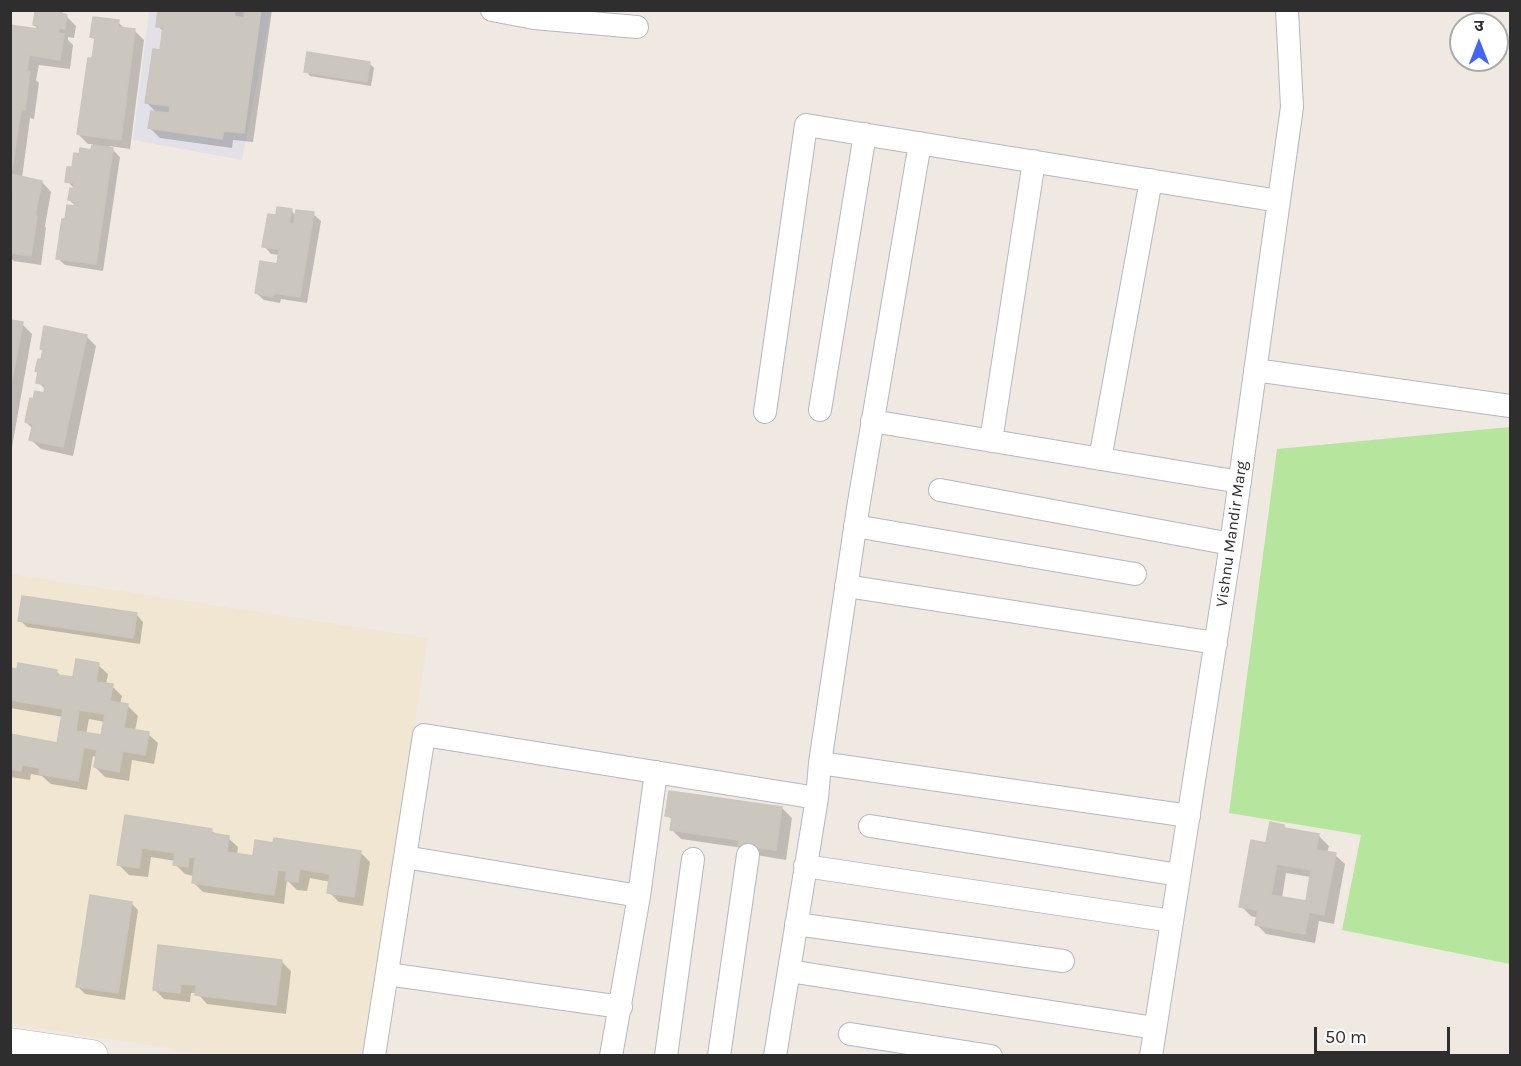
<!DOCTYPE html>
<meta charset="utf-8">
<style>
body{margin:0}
#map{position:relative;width:1521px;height:1066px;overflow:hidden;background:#efe9e1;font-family:Karla,"Noto Sans Devanagari",sans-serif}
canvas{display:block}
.frame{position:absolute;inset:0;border:12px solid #2e2e2e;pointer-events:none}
.north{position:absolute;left:1449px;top:12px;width:60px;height:60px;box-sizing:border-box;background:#fff;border:2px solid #ababab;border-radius:50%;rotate:0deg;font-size:16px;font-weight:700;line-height:24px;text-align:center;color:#2e2e2e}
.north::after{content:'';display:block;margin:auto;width:21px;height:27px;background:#4264fb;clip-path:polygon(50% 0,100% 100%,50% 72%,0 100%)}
.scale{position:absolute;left:1314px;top:1027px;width:136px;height:27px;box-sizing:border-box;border:3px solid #2e2e2e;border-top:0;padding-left:8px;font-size:18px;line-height:21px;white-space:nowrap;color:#2e2e2e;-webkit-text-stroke:4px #fff;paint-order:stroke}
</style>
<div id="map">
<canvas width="1521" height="1066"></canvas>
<div class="frame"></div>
<div class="north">उ</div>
<div class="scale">50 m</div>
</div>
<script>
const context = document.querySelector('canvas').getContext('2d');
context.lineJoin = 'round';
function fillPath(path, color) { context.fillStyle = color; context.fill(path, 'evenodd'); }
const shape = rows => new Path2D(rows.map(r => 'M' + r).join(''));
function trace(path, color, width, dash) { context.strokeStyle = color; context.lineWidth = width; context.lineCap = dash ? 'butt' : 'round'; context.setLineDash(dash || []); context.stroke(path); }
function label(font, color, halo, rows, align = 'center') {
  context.font = font + ' Karla,sans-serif'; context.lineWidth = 5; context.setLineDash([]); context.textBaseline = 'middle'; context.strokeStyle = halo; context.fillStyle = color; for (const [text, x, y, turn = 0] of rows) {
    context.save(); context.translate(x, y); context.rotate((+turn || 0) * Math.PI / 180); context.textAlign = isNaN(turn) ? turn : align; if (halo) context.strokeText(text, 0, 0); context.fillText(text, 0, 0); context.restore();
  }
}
fillPath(shape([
 [149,11,271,11,242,160,133,140]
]), '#e3e1e8');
fillPath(shape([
 [10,574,428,638,363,1055,213,1055,11,1024]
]), '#f0e6d1');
fillPath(shape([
 [1510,427,1510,964,1342,930,1361,835,1229,813,1277,449]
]), '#b6e59e');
fillPath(shape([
 [60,10,76,26,74,38,68,37,68,40,73,45,70,69,39,65,36,80,39,83,34,119,30,118,22,178,42,182,51,192,45,226,46,228,41,265,14,261,10,258,10,26,40,31,34,25,46,15],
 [160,10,272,10,253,142,233,140,232,148,160,138,150,128,157,113,147,103,161,52,164,32,158,26],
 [118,22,125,29,134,30,144,40,130,149,109,146,120,157,103,271,65,265,57,258,66,221,78,208,69,200,77,191,67,181,73,169,92,151,93,144,88,144,78,134,93,60,96,41,92,37],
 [370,64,374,68,371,86,310,76,306,71],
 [291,210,296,216,313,214,321,221,307,303,281,299,280,303,264,300,256,293,278,266,280,255,271,254,264,246,277,216],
 [10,322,22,324,32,334,12,447],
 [86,336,96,346,73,456,41,449,31,440,33,429,26,422,45,395,46,390,38,382,39,374,37,371,42,361,44,352,41,349],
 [136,614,143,622,140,644,27,627,20,620],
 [98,665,108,674,106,685,112,686,122,696,120,704,128,706,138,716,135,731,148,734,158,743,154,764,132,760,129,781,105,777,95,767,97,757,93,756,87,790,51,784,42,776,31,774,30,780,10,777,10,736,58,744,63,717,10,708,10,669,56,671,62,677,74,679],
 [89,719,105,722,103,737,86,734],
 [782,808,792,818,786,860,750,854,743,848,681,839,671,829,673,821,667,815],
 [126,817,211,830,217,836,228,838,238,847,237,855,254,857,360,852,370,862,363,906,339,902,329,892,331,882,310,878,307,891,297,890,287,880,284,904,203,892,193,882,194,876,185,874,175,864,175,861,151,857,148,877,129,875,119,865],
 [1284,826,1288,830,1319,836,1329,846,1327,853,1335,855,1345,864,1334,924,1319,921,1315,943,1266,934,1256,924,1258,918,1251,916,1241,906,1268,845],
 [1286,873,1311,877,1307,903,1282,898],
 [131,903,138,910,125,1000,85,994,77,986],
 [281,961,291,971,286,1014,207,1004,197,993,191,993,190,1002,164,999,154,989]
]), '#0003');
const building = shape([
 [45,10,60,10,60,13,67,15,65,29,59,28,58,33,64,34,60,60,29,55,27,72,30,72,25,110,21,109,12,169,10,169,10,25,38,29,39,26,33,25,35,12,45,13,45,10],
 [158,10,235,10,234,16,244,18,245,10,261,10,244,133,224,131,222,139,148,128,151,111,169,113,170,106,145,103,153,49,160,50,163,27,156,27,158,10],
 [93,17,119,20,118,27,135,29,121,140,77,134,88,58,92,58,95,38,90,37,93,17],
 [307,52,370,62,367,82,304,72,307,52],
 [92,145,113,148,96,264,56,259,62,219,65,219,67,205,75,206,75,201,68,200,70,188,73,189,74,183,65,182,67,167,72,167,74,153,79,154,80,148,91,150,92,145],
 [10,174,42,181,35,216,37,216,31,256,10,253,10,198,13,198,13,196,10,195,10,174],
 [277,207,292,209,289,223,294,224,296,210,314,212,300,297,274,293,273,297,255,293,260,261,277,264,279,249,262,247,268,214,276,215,277,207],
 [10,320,23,322,10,391,10,320],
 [44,326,87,335,63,447,29,440,33,424,25,422,30,398,33,399,35,391,44,393,45,385,36,383,38,372,35,371,38,359,41,359,43,350,40,349,44,326],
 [22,596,137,613,133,638,18,621,22,596],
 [76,659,99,663,96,682,113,684,110,701,128,704,124,728,149,732,145,755,123,751,119,772,94,767,97,750,84,747,78,781,39,774,40,768,22,765,21,771,10,769,10,734,57,743,63,709,10,700,10,668,17,669,18,663,57,670,56,675,73,677,76,659],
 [79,710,105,714,101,735,76,731,79,710],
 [669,791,782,807,776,850,738,845,739,840,670,830,672,817,665,816,669,791],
 [125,815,212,829,211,833,229,836,227,852,253,856,255,840,273,843,274,838,361,851,354,897,327,893,330,874,300,869,298,882,285,881,287,871,278,870,274,895,192,883,195,858,189,857,188,867,173,865,175,853,142,848,139,868,117,865,125,815],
 [1270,822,1284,825,1284,828,1319,834,1316,850,1336,853,1324,915,1309,912,1305,934,1255,925,1258,910,1239,907,1251,840,1266,843,1270,822],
 [1277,864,1311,870,1306,901,1271,895,1277,864],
 [90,895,132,902,118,993,76,987,90,895],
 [158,945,282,960,276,1005,195,995,196,985,181,984,180,993,153,990,158,945]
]);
fillPath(building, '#cbc7bf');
trace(building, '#cbc5ba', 1.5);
const street = shape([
 [492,10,534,18,637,27],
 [1255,370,1510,406],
 [820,410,865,134],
 [765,412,806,125,1279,201],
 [872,421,1240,482],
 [991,441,1034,161],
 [1100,459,1151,180],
 [940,490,1231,544],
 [855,526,1135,574],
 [846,586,1216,643],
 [820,763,1189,816],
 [870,826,1179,875],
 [405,857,639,896],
 [805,866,1172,921],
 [796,924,1063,961],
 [789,971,1155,1028],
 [387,974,621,1007],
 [850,1034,991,1056],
 [374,1056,424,735,817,798],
 [611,1056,639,896,656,772],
 [666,1056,693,859],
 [719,1056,748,855],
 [775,1056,817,798,820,763,858,508,920,143],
 [1151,1056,1231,544,1292,107,1287,10]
]);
const secondary = shape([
 [10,1044,92,1056]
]);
trace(street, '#b4b7c1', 24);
trace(secondary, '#b4b7c1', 33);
trace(street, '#fff', 22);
trace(secondary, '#fff', 32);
label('16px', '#2e2e2e', '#fff', [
 ["Vishnu Mandir Marg",1232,534,-82]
]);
</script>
